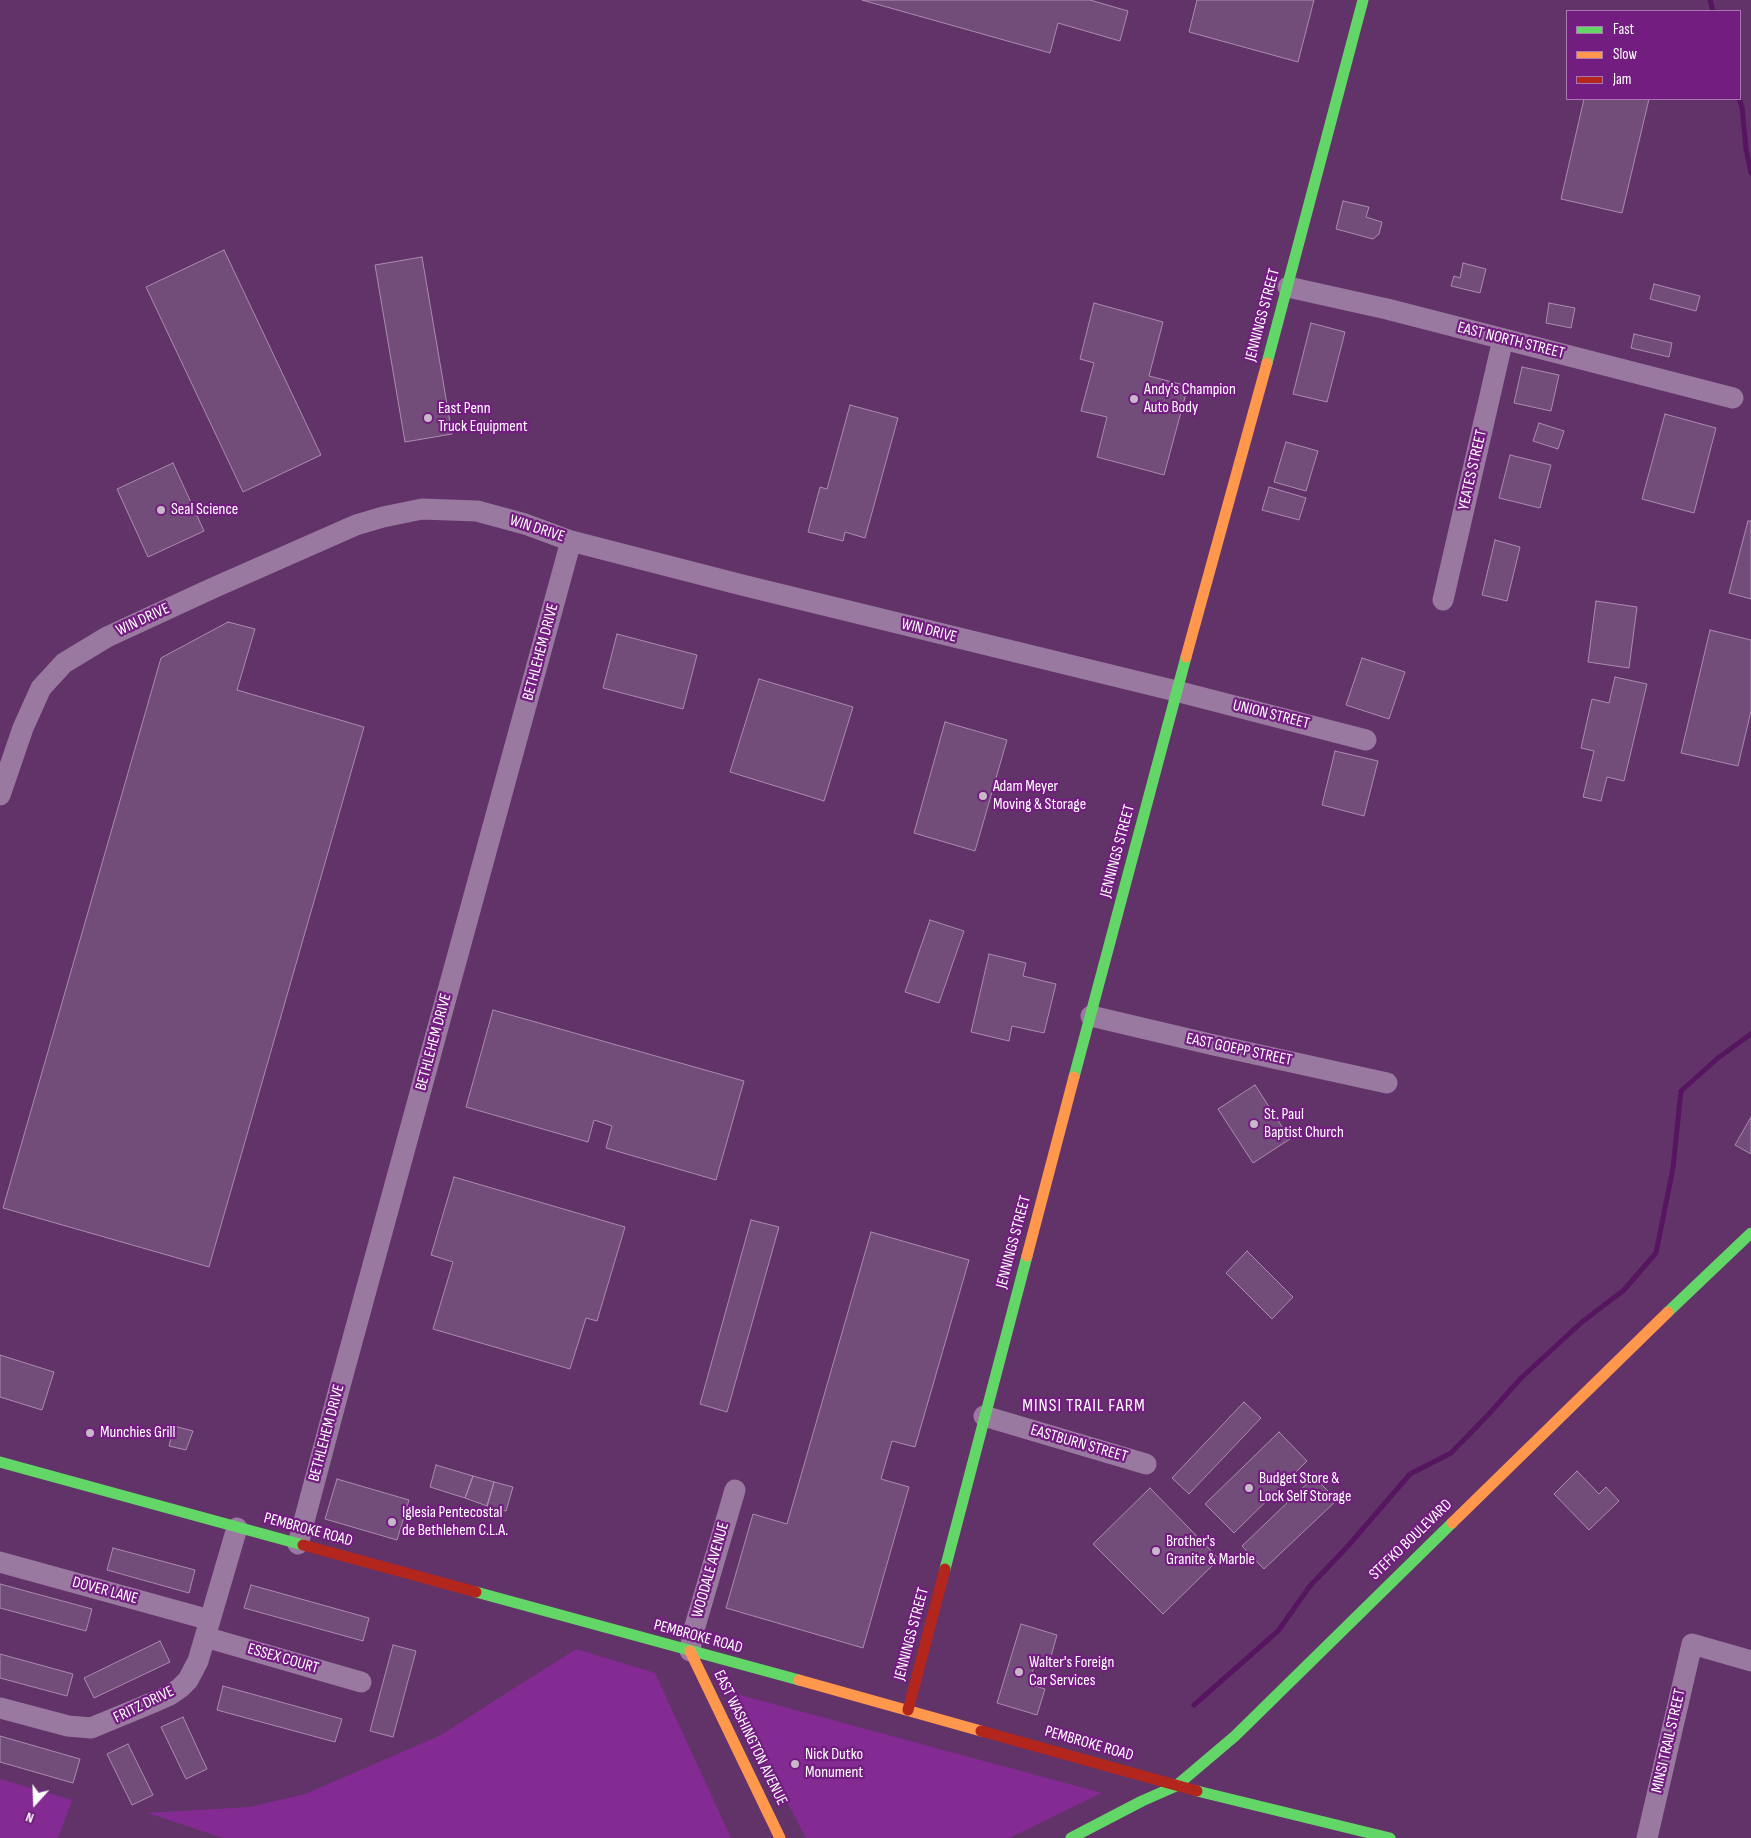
<!DOCTYPE html>
<style>
body{margin:0}
#map{position:relative;width:1751px;height:1838px;overflow:hidden;background:#623369;font-family:"Sofia Sans Condensed",sans-serif}
canvas{display:block}
.legend{position:absolute;left:1566px;top:10px;width:175px;height:90px;box-sizing:border-box;background:#721d7f;border:1px solid #aa77b2;margin:0;padding:6px 9px;list-style:none;font-size:15px;color:#fff}
.legend li{display:flex;align-items:center;gap:10px;height:25px}
.legend b{width:25px;border:1px solid #aa77b2}
.north{position:absolute;left:10px;top:1778px;width:50px;height:50px;-webkit-text-stroke:4px #721d7f;paint-order:stroke;rotate:200deg;font-size:14px;font-weight:700;line-height:20px;text-align:center;color:#fff}
.north::after{content:'';display:block;margin:auto;width:18px;height:22px;background:#fff;clip-path:polygon(50% 0,100% 100%,50% 72%,0 100%)}
</style>
<div id="map">
<canvas width="1751" height="1838"></canvas>
<ul class="legend">
<li><b style="height:6px;background:#63d668"></b>Fast</li>
<li><b style="height:6px;background:#ff974d"></b>Slow</li>
<li><b style="height:6px;background:#b3261e"></b>Jam</li>
</ul>
<div class="north">N</div>
</div>
<script>
const context = document.querySelector('canvas').getContext('2d');
context.lineJoin = 'round';
function fillPath(path, color) { context.fillStyle = color; context.fill(path, 'evenodd'); }
const shape = rows => new Path2D(rows.map(r => 'M' + r).join(''));
function trace(path, color, width, dash) { context.strokeStyle = color; context.lineWidth = width; context.lineCap = dash ? 'butt' : 'round'; context.setLineDash(dash || []); context.stroke(path); }
function label(font, color, halo, rows, align = 'center') {
  context.font = font + ' "Sofia Sans Condensed",sans-serif'; context.lineWidth = 4.5; context.setLineDash([]); context.textBaseline = 'middle'; context.strokeStyle = halo; context.fillStyle = color; for (const [text, x, y, turn = 0] of rows) {
    context.save(); context.translate(x, y); context.rotate((+turn || 0) * Math.PI / 180); context.textAlign = isNaN(turn) ? turn : align; if (halo) context.strokeText(text, 0, 0); context.fillText(text, 0, 0); context.restore();
  }
}
fillPath(shape([
 [576,1649,655,1673,731,1838,223,1838,148,1813,250,1807,305,1794,439,1736],
 [729,1692,1102,1793,1009,1838,806,1838],
 [0,1779,72,1800,58,1838,0,1838]
]), '#842b93');
trace(shape([
 [1710,0,1713,11],
 [1739,99,1742,107,1746,149,1751,173],
 [1194,1705,1278,1631,1310,1586,1348,1546,1410,1474,1451,1453,1488,1415,1521,1378,1582,1322,1624,1290,1656,1253,1673,1168,1681,1091,1718,1058,1751,1034]
]), '#56165f', 5);
const building = shape([
 [862,0,1090,0,1128,11,1120,41,1058,23,1050,53,862,0],
 [1197,0,1314,0,1298,62,1189,32,1197,0],
 [1584,99,1649,99,1622,213,1561,199,1584,99],
 [1343,201,1369,207,1366,217,1382,222,1379,234,1373,239,1336,229,1343,201],
 [224,250,321,455,243,492,146,287,224,250],
 [422,257,452,434,405,442,375,265,422,257],
 [1463,263,1486,269,1480,293,1451,286,1454,276,1460,278,1463,263],
 [1654,284,1700,296,1696,311,1650,299,1654,284],
 [1094,303,1163,322,1149,376,1188,386,1164,475,1097,457,1107,417,1081,411,1094,363,1080,359,1094,303],
 [1549,303,1575,308,1571,328,1546,323,1549,303],
 [1311,323,1345,332,1327,402,1293,394,1311,323],
 [1634,334,1672,343,1669,357,1631,348,1634,334],
 [1522,367,1559,375,1551,411,1514,403,1522,367],
 [850,405,898,418,865,538,845,532,843,541,808,532,820,487,827,489,850,405],
 [1665,414,1716,428,1694,513,1642,499,1665,414],
 [1539,423,1564,431,1558,449,1533,441,1539,423],
 [1286,442,1318,451,1306,491,1274,482,1286,442],
 [1510,455,1551,465,1540,508,1499,498,1510,455],
 [173,463,204,531,148,557,117,489,173,463],
 [1269,487,1306,498,1299,520,1262,510,1269,487],
 [1748,521,1751,521,1751,599,1729,593,1748,521],
 [1495,540,1520,547,1507,601,1482,595,1495,540],
 [1596,601,1637,607,1629,668,1588,662,1596,601],
 [228,622,255,629,237,690,364,727,209,1267,3,1208,161,658,228,622],
 [1710,630,1751,640,1751,711,1738,766,1681,753,1710,630],
 [617,634,697,655,683,709,603,688,617,634],
 [1362,658,1405,672,1389,719,1346,705,1362,658],
 [1615,677,1647,684,1624,781,1607,777,1601,801,1583,797,1594,751,1581,748,1592,699,1609,703,1615,677],
 [759,679,853,707,824,801,730,772,759,679],
 [945,722,1007,740,975,851,914,833,945,722],
 [1335,751,1378,761,1364,816,1322,805,1335,751],
 [930,920,964,931,939,1003,905,992,930,920],
 [989,954,1026,963,1023,976,1056,984,1044,1033,1012,1026,1009,1041,971,1032,989,954],
 [493,1010,744,1081,716,1180,606,1148,612,1126,594,1120,588,1142,466,1107,493,1010],
 [1255,1085,1290,1139,1253,1163,1218,1109,1255,1085],
 [1751,1117,1751,1154,1735,1145,1751,1117],
 [454,1177,625,1227,597,1321,586,1318,570,1369,433,1329,453,1262,431,1255,454,1177],
 [751,1220,779,1227,727,1412,700,1404,751,1220],
 [871,1232,969,1260,915,1447,892,1441,881,1479,909,1487,863,1648,726,1608,753,1514,787,1524,871,1232],
 [1247,1251,1293,1297,1272,1319,1226,1273,1247,1251],
 [0,1355,54,1372,42,1410,0,1397,0,1355],
 [1244,1402,1261,1418,1189,1494,1172,1478,1244,1402],
 [174,1426,193,1431,186,1450,169,1446,174,1426],
 [1279,1432,1307,1461,1234,1533,1205,1504,1279,1432],
 [436,1465,473,1476,465,1498,430,1487,436,1465],
 [1577,1471,1599,1494,1606,1487,1619,1501,1589,1530,1554,1494,1577,1471],
 [473,1476,494,1482,487,1506,465,1498,473,1476],
 [1314,1477,1337,1500,1264,1569,1242,1546,1314,1477],
 [337,1479,409,1500,397,1540,325,1519,337,1479],
 [494,1482,513,1487,506,1511,487,1506,494,1482],
 [1150,1488,1219,1559,1163,1614,1093,1544,1150,1488],
 [113,1548,195,1570,189,1593,107,1570,113,1548],
 [0,1584,92,1609,86,1631,0,1608,0,1584],
 [251,1585,369,1618,363,1641,244,1608,251,1585],
 [1021,1624,1057,1635,1050,1660,1037,1656,1029,1684,1045,1689,1037,1715,997,1703,1021,1624],
 [160,1641,170,1662,94,1698,84,1678,160,1641],
 [393,1645,416,1651,393,1737,370,1731,393,1645],
 [0,1654,73,1674,67,1696,0,1678,0,1654],
 [223,1686,342,1719,335,1742,217,1710,223,1686],
 [183,1717,207,1769,186,1779,161,1727,183,1717],
 [0,1736,80,1759,73,1783,0,1762,0,1736],
 [128,1744,153,1795,132,1805,107,1754,128,1744]
]);
fillPath(building, '#734d79');
trace(building, '#aa8cae', 1);
trace(shape([
 [1288,287,1387,309,1733,398],
 [1443,600,1503,339],
 [0,795,23,728,41,688,64,663,107,637,213,588,356,525,383,517,422,509,477,511,525,524,571,541,742,585,1176,691,1366,740],
 [1091,1016,1214,1045,1387,1083],
 [984,1416,1146,1464],
 [298,1544,341,1382,571,541],
 [0,1562,210,1620],
 [205,1637,361,1682],
 [690,1651,693,1633,735,1490],
 [0,1708,68,1726,91,1728,154,1702,170,1695,180,1688,188,1680,198,1661,237,1528],
 [1647,1838,1692,1644,1751,1661]
]), '#99799f', 21);
trace(shape([
 [1267,363,1363,0],
 [1074,1077,1186,657],
 [1668,1312,1751,1233],
 [0,1462,303,1545],
 [945,1569,1027,1256],
 [476,1592,799,1680],
 [1197,1791,1390,1838],
 [1071,1838,1142,1801,1176,1786,1235,1736,1452,1523]
]), '#63d668', 11);
trace(shape([
 [1186,657,1267,363],
 [1027,1256,1074,1077],
 [1452,1523,1668,1312],
 [690,1651,780,1838],
 [799,1680,981,1731]
]), '#ff974d', 11);
trace(shape([
 [303,1545,476,1592],
 [908,1710,945,1569],
 [981,1731,1197,1791]
]), '#b3261e', 11);
for (const [x, y, r, color] of [
 [1134,399,5,"#c8b8ca"],
 [428,418,5,"#c8b8ca"],
 [161,510,5,"#c8b8ca"],
 [983,796,5,"#c8b8ca"],
 [1254,1124,5,"#c8b8ca"],
 [90,1433,5,"#c8b8ca"],
 [1249,1488,5,"#c8b8ca"],
 [392,1522,5,"#c8b8ca"],
 [1156,1551,5,"#c8b8ca"],
 [1019,1672,5,"#c8b8ca"],
 [795,1764,5,"#c8b8ca"]
]) { const dot = new Path2D(); dot.arc(x, y, r, 0, 2 * Math.PI); context.fillStyle = color; context.fill(dot); trace(dot, '#721d7f', 2); }
label('16px', '#fff', '#721d7f', [
 ["JENNINGS STREET",1263,315,-75],
 ["EAST NORTH STREET",1511,341,14],
 ["YEATES STREET",1473,470,-77],
 ["WIN DRIVE",537,529,18],
 ["WIN DRIVE",143,620,-25],
 ["WIN DRIVE",929,631,14],
 ["BETHLEHEM DRIVE",541,652,-75],
 ["UNION STREET",1271,715,14],
 ["JENNINGS STREET",1118,851,-75],
 ["BETHLEHEM DRIVE",434,1042,-75],
 ["EAST GOEPP STREET",1239,1050,12],
 ["JENNINGS STREET",1014,1242,-75],
 ["BETHLEHEM DRIVE",327,1433,-75],
 ["EASTBURN STREET",1079,1444,16],
 ["PEMBROKE ROAD",308,1530,15],
 ["STEFKO BOULEVARD",1411,1540,-44],
 ["WOODALE AVENUE",711,1570,-74],
 ["DOVER LANE",105,1591,15],
 ["JENNINGS STREET",912,1634,-75],
 ["PEMBROKE ROAD",698,1637,15],
 ["ESSEX COURT",283,1659,16],
 ["FRITZ DRIVE",144,1705,-26],
 ["EAST WASHINGTON AVENUE",750,1738,64],
 ["MINSI TRAIL STREET",1669,1741,-77],
 ["PEMBROKE ROAD",1089,1744,16]
]);
label('16px', '#fff', '#721d7f', [
 ["Andy's Champion",1144,390],
 ["Auto Body",1144,408],
 ["East Penn",438,409],
 ["Truck Equipment",438,427],
 ["Seal Science",171,510],
 ["Adam Meyer",993,787],
 ["Moving & Storage",993,805],
 ["St. Paul",1264,1115],
 ["Baptist Church",1264,1133],
 ["Munchies Grill",100,1433],
 ["Budget Store &",1259,1479],
 ["Lock Self Storage",1259,1497],
 ["Iglesia Pentecostal",402,1513],
 ["de Bethlehem C.L.A.",402,1531],
 ["Brother's",1166,1542],
 ["Granite & Marble",1166,1560],
 ["Walter's Foreign",1029,1663],
 ["Car Services",1029,1681],
 ["Nick Dutko",805,1755],
 ["Monument",805,1773]
], 'left');
context.letterSpacing = '1px';
label('18px', '#fff', '#721d7f', [
 ["MINSI TRAIL FARM",1084,1406]
]);
context.letterSpacing = '0px';
</script>
